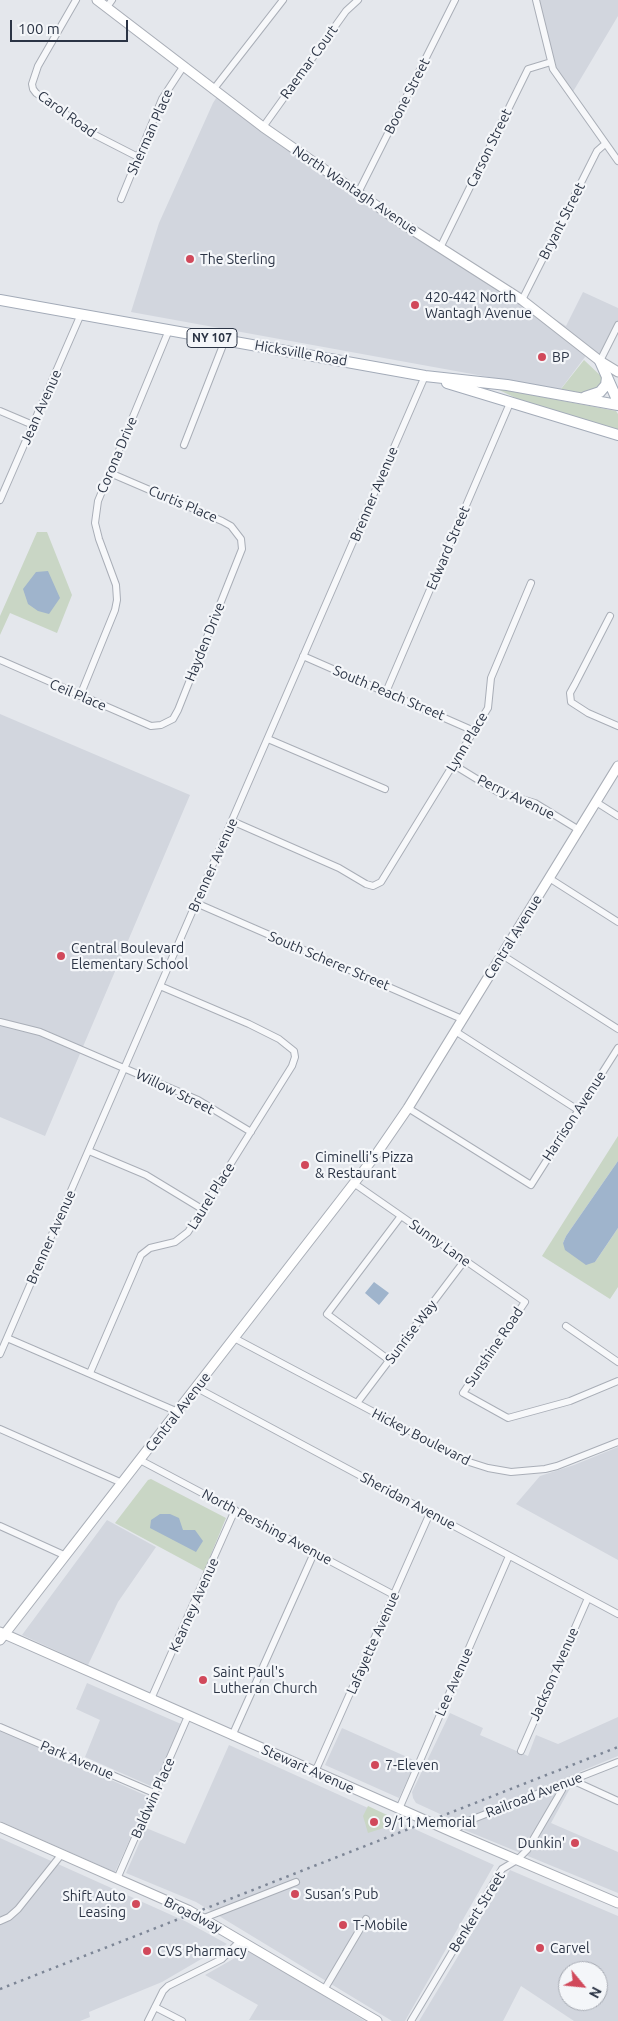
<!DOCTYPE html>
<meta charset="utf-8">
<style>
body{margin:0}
#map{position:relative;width:618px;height:2021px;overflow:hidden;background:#e4e7ec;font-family:Ubuntu,sans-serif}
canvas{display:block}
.north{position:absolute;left:558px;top:1961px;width:50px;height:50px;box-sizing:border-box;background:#f4f6f9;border:1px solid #a4a8b1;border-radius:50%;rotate:118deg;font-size:14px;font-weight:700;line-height:20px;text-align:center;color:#2b3445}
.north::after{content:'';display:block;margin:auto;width:18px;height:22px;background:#d1495b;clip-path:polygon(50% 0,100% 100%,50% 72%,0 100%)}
.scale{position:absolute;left:10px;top:20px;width:118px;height:22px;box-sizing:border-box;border:2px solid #2b3445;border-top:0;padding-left:6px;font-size:15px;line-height:18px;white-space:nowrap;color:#2b3445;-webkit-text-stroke:4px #f4f6f9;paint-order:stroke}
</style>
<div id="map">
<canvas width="618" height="2021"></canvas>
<div class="north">N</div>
<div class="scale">100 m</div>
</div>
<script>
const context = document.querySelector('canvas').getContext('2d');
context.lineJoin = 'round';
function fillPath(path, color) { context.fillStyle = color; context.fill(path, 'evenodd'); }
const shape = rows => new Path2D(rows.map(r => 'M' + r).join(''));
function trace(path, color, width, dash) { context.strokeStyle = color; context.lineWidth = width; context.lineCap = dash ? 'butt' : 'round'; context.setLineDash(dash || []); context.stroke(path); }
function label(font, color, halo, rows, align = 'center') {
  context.font = font + ' Ubuntu,sans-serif'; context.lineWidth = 4.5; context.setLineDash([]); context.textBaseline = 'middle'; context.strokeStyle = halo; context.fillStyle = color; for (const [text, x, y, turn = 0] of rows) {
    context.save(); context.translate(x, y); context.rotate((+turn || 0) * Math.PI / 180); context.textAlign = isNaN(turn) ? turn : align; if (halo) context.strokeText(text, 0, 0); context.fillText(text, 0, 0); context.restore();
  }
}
fillPath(shape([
 [537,0,618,0,618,16,571,95,554,69],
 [220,92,418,232,566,326,583,292,618,308,618,324,600,360,588,353,560,390,131,312,159,223,213,103],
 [0,714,190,795,45,1136,0,1117],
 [618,1447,618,1560,516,1504,540,1476,574,1465],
 [107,1520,156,1547,118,1602,88,1665,22,1635],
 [87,1683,181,1724,153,1787,85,1757,100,1720,76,1709],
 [450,1713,483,1728,480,1735,528,1756,536,1735,558,1744,618,1717,618,1756,579,1772,551,1823,618,1852,618,1893,445,1822,451,1819,416,1803,413,1798,412,1792],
 [342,1728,416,1761,399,1798,325,1765],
 [0,1730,149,1797,115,1872,0,1821],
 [229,1745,494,1865,405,2021,392,2021,196,1902,126,1873,146,1828,185,1844],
 [0,1838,187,1922,227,1944,162,1982,89,2012,90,2017,80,2021,0,2021],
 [510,1870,618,1916,618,2021,574,2021,521,1986,503,2021,419,2021],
 [568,1971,598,1971,598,2001,568,2001],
 [249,1950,365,2021,249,2020,258,2005,205,1975]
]), '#d2d6de');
fillPath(shape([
 [584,360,602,377,604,384,586,394,561,389],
 [495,388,616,411,618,414,618,431,524,402],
 [37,532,47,532,72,595,57,633,10,613,0,635,0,616],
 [618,1136,618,1161,566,1236,563,1243,595,1262,618,1228,618,1287,610,1299,542,1256],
 [151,1479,226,1518,204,1571,115,1523,148,1480],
 [368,1806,402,1822,368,1833,363,1816]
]), '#c9d6c5');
fillPath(shape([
 [48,571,60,598,49,614,38,611,28,604,23,589,36,572],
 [618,1161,618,1228,595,1262,586,1265,565,1250,563,1243,566,1236],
 [374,1282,389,1293,379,1305,365,1293],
 [160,1514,170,1514,179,1518,183,1530,195,1530,203,1541,196,1552,150,1528,151,1520]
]), '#9fb4cc');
const street = shape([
 [76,0,38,66,32,84,33,89,36,93,95,135,138,157],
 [536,0,553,69,618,161],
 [107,7,112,0],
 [213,90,283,0],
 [263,127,346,11,358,0],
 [358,193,455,0],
 [121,199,162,99,183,67],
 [440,248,528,69,551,62],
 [522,300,597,151,605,144],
 [600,361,618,325],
 [0,411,33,425],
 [184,445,225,340],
 [0,500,81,314],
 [610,616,575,684,570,693,571,702,588,713,618,726],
 [303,656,474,731],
 [0,660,151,726,161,725,173,719,178,710,242,549,241,539,231,526,222,521,110,473],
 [386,692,510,403],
 [80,696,115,610,117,600,116,585,99,539,95,523,98,501,169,330],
 [268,739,385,789],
 [454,765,498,792,535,803,579,830],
 [596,802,618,816],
 [232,821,339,868,366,884,373,886,381,882,488,708,491,678,531,583],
 [549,878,618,922],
 [196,903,462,1019],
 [502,955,618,1029],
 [0,1022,40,1032,198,1100,251,1132],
 [455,1031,578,1110],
 [408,1108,531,1185,618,1048],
 [89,1151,146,1175,202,1209],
 [355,1184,525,1302,463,1393,508,1418,570,1401,618,1381],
 [566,1326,618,1362],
 [7,1338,178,1412],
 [236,1339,466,1461,488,1468,511,1472,545,1469,557,1466,618,1442],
 [0,1354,425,376],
 [389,1360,327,1314,401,1216],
 [90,1373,141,1255,150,1248,175,1242,188,1232,292,1066,295,1057,294,1051,279,1039,249,1024,160,986],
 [197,1388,618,1614],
 [357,1403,465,1260],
 [0,1429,122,1483],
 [140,1460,394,1595],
 [0,1526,66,1556],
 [151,1699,235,1510],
 [0,1727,154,1793],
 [232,1736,314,1553],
 [521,1751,588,1598],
 [315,1772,430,1513],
 [572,1780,618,1801],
 [399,1809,509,1556],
 [452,1832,468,1821,618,1762],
 [117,1879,188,1716],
 [204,1918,296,1882],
 [0,1921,9,1917,18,1909,61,1855],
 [324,1990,366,1919],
 [155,2007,182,2021],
 [148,2021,163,1991,168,1986,222,1959,241,1940],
 [411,2021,502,1869,517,1860,527,1850,562,1790,562,1784]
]);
const secondary = shape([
 [97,0,263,127,400,222,522,300,600,361,618,372],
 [0,1632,452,1832,618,1903],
 [0,1640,375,1156,408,1108,618,766],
 [0,1827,188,1910,377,2021]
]);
const primary = shape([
 [0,300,425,376,507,385,618,405],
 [600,361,618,402],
 [447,383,618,435],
 [585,397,600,392,606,385,607,377]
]);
trace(street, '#a9aeb7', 8);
trace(secondary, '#a9aeb7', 11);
trace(primary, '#a3abb8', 12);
trace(street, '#f7f8fa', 6);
trace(secondary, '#fff', 9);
trace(primary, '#fff', 10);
trace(shape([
 [0,1989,618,1747]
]), '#7d8696', 2.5, [2.5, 5]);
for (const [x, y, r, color] of [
 [190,259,5,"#d1495b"],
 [415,305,5,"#d1495b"],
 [542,357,5,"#d1495b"],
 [61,956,5,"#d1495b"],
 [305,1165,5,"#d1495b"],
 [203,1680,5,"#d1495b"],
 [375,1765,5,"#d1495b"],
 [374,1822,5,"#d1495b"],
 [575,1843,5,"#d1495b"],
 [295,1894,5,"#d1495b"],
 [136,1904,5,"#d1495b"],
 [343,1925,5,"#d1495b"],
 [540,1948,5,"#d1495b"],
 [147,1951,5,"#d1495b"]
]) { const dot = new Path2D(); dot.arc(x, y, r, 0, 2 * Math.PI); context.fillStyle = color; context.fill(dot); trace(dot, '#f4f6f9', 2); }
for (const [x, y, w] of [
 [212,338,50]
]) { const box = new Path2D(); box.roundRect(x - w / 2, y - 9.5, w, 19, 4); context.fillStyle = '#f4f6f9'; context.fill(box); trace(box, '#2b3445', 1); }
label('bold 12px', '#2b3445', null, [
 ["NY 107",212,338]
]);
label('14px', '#2b3445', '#f4f6f9', [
 ["Raemar Court",309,62,-54],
 ["Boone Street",407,96,-63],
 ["Carol Road",67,114,36],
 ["Sherman Place",150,132,-66],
 ["Carson Street",489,148,-64],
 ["North Wantagh Avenue",355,190,34],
 ["Bryant Street",562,221,-63],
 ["Hicksville Road",301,353,10],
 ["Jean Avenue",41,407,-66],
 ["Corona Drive",117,455,-67],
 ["Brenner Avenue",374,494,-67],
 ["Curtis Place",183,504,23],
 ["Edward Street",448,548,-67],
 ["Hayden Drive",205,642,-68],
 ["South Peach Street",389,693,23],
 ["Ceil Place",78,695,23],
 ["Lynn Place",467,742,-59],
 ["Perry Avenue",516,797,26],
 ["Brenner Avenue",213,865,-66],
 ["Central Avenue",513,937,-58],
 ["South Scherer Street",329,961,23],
 ["Willow Street",175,1092,26],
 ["Harrison Avenue",574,1116,-57],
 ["Laurel Place",211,1196,-58],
 ["Brenner Avenue",51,1237,-66],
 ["Sunny Lane",440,1243,35],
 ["Sunrise Way",411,1332,-53],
 ["Sunshine Road",494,1347,-56],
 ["Central Avenue",178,1412,-52],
 ["Hickey Boulevard",421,1437,27],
 ["Sheridan Avenue",408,1501,28],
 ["North Pershing Avenue",267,1527,28],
 ["Kearney Avenue",194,1605,-66],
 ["Lafayette Avenue",373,1643,-66],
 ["Jackson Avenue",554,1674,-66],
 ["Lee Avenue",454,1682,-66],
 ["Park Avenue",77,1760,23],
 ["Stewart Avenue",308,1769,24],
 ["Railroad Avenue",534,1795,-21],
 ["Baldwin Place",153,1798,-66],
 ["Benkert Street",477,1912,-58],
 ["Broadway",193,1915,27]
]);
label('14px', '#2b3445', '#f4f6f9', [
 ["The Sterling",200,259],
 ["420-442 North",425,297],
 ["Wantagh Avenue",425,313],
 ["BP",552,357],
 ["Central Boulevard",71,948],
 ["Elementary School",71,964],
 ["Ciminelli's Pizza",315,1157],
 ["& Restaurant",315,1173],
 ["Saint Paul's",213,1672],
 ["Lutheran Church",213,1688],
 ["7-Eleven",385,1765],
 ["9/11 Memorial",384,1822],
 ["Dunkin'",565,1843,"right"],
 ["Susan’s Pub",305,1894],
 ["Shift Auto",126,1896,"right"],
 ["Leasing",126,1912,"right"],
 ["T-Mobile",353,1925],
 ["Carvel",550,1948],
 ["CVS Pharmacy",157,1951]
], 'left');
</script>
